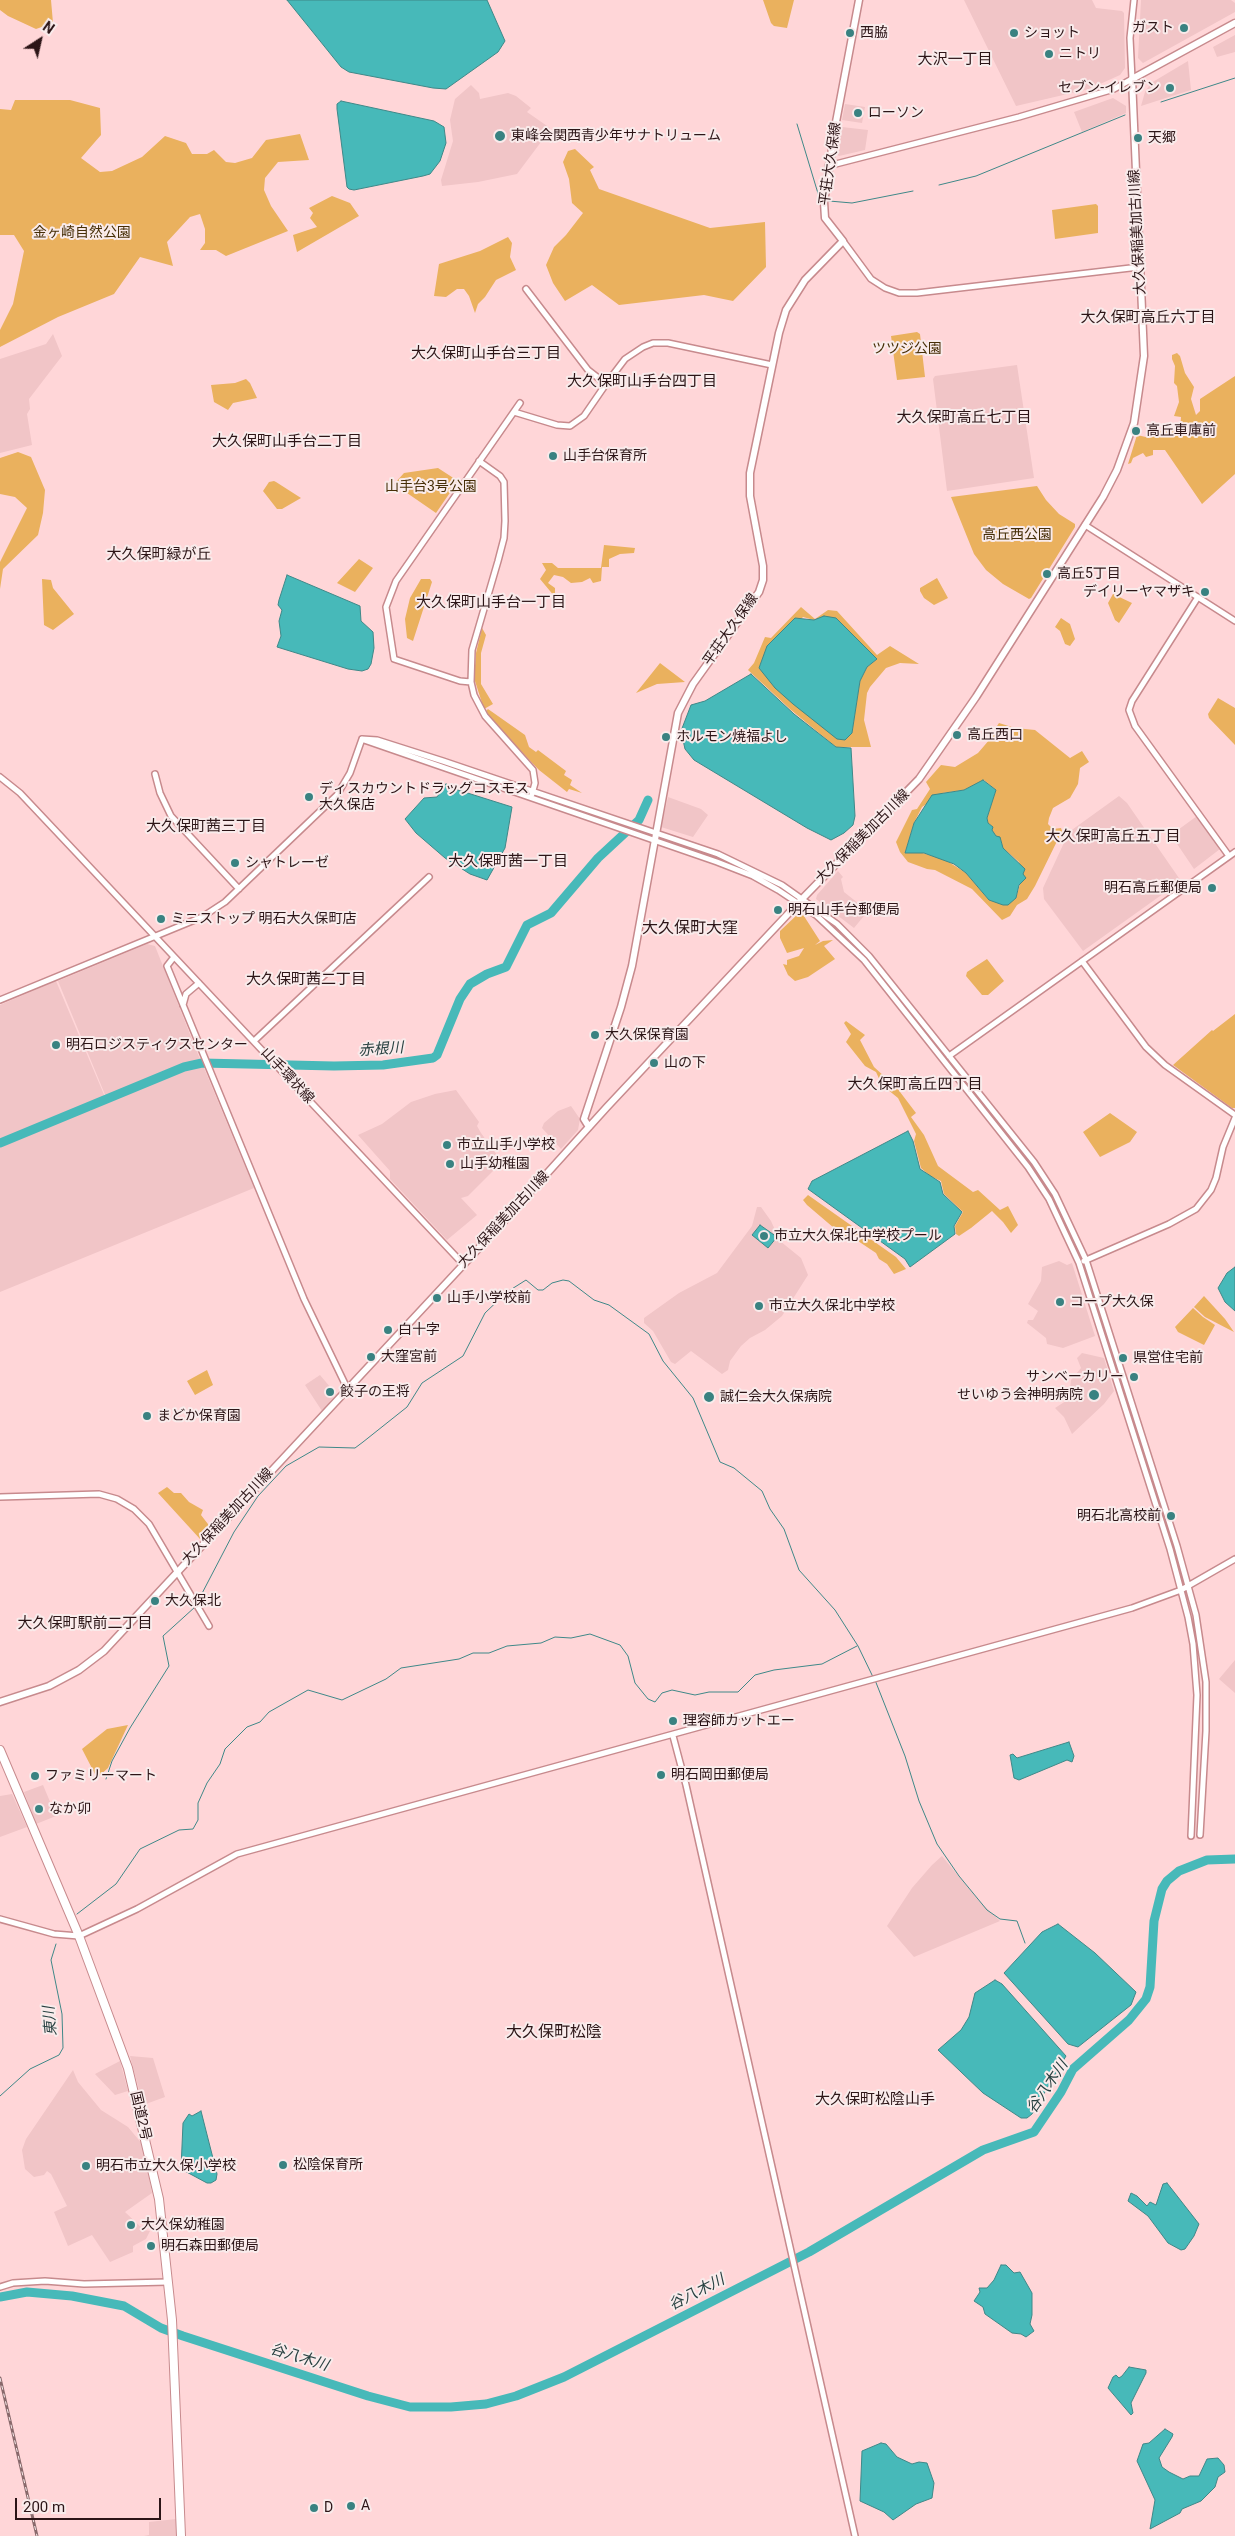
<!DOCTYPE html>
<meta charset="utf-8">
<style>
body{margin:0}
#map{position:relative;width:1235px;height:2536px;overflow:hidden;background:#ffd6d8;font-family:Roboto,sans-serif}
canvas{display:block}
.north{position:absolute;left:15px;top:15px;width:50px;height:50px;-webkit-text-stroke:4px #f9ebeb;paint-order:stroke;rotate:35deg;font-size:14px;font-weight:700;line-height:20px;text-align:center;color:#2c1517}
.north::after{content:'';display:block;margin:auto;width:18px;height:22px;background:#2c1517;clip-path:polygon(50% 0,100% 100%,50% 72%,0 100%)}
.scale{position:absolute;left:15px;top:2498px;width:146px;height:22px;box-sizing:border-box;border:2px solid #2c1517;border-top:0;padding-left:6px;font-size:15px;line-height:18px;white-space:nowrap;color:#2c1517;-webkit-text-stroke:4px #f9ebeb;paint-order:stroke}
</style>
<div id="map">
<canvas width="1235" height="2536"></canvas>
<div class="north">N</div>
<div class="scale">200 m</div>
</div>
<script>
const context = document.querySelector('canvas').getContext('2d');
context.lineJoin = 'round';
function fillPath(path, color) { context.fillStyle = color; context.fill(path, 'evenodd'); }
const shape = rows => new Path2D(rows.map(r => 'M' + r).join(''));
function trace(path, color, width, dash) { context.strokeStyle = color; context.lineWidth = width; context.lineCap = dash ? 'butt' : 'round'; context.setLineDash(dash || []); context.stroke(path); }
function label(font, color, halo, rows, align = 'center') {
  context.font = font + ' Roboto,"Noto Sans JP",sans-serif'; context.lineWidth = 4; context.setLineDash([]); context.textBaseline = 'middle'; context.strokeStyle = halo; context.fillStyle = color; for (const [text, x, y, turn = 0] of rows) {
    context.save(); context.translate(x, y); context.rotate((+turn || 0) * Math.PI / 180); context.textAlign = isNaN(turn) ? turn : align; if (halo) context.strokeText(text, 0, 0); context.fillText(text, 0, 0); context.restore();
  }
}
fillPath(shape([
 [964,0,1092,0,1096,8,1122,11,1124,13,1125,68,1120,75,1089,89,1016,106],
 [1141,0,1231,0,1235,3,1235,12,1143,63,1138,58],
 [1235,35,1235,52,1217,57,1213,47],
 [1188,61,1191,90,1141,106,1145,92,1151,83],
 [471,85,479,93,480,99,508,93,516,96,531,108,527,112,550,128,550,130,517,174,478,182,442,186,441,180,453,141,450,120,455,99],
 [1113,98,1126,106,1126,113,1082,132,1074,112],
 [845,104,865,107,862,123,842,120],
 [842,127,868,130,865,150,839,156,835,153,840,129],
 [53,334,62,356,29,399,30,409,27,414,32,445,0,453,0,359,46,344],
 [1017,365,1034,478,947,491,933,379,935,376],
 [1119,796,1127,803,1181,881,1083,951,1044,899,1043,888,1069,832],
 [668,797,701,809,708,815,693,837,661,827],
 [1197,816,1220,849,1194,869,1171,835],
 [838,871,843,877,841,879,844,892,868,911,854,928,816,899,817,895],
 [147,944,155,946,201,1062,195,1062,106,1097,58,981],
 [56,981,105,1097,0,1140,0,1005],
 [202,1063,254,1188,0,1292,0,1146],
 [456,1090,479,1122,477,1126,481,1133,502,1162,468,1196,461,1198,477,1215,447,1240,390,1179,390,1171,358,1135,382,1124,411,1102,435,1094],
 [571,1106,580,1119,578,1130,561,1149,542,1128,544,1123,558,1111],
 [757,1207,761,1207,771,1221,780,1241,801,1258,808,1275,782,1316,765,1330,750,1338,741,1346,730,1361,728,1370,722,1374,691,1351,675,1364,671,1362,653,1331,644,1323,644,1318,679,1293,717,1273,752,1226],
 [1059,1261,1067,1265,1072,1263,1095,1336,1063,1348,1047,1344,1046,1338,1027,1323,1028,1320,1033,1320,1038,1311,1028,1304,1041,1281,1042,1267],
 [1082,1353,1104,1358,1114,1391,1104,1404,1072,1434,1064,1417,1055,1408,1069,1399,1071,1380,1081,1368,1077,1358],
 [320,1375,336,1394,322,1411,305,1385],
 [1235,1660,1235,1693,1219,1679],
 [43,1785,56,1816,36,1824,24,1792],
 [12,1794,27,1827,0,1837,0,1796],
 [942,1856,979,1901,1000,1921,914,1957,887,1926,912,1888,932,1865],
 [130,2056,153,2058,165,2097,143,2105],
 [120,2061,128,2091,115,2095,95,2074],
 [73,2070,78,2082,101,2110,128,2127,143,2145,152,2193,125,2212,144,2230,150,2231,146,2239,133,2246,133,2252,110,2262,92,2235,68,2246,54,2212,67,2206,51,2174,47,2171,44,2175,34,2177,25,2169,22,2150,26,2139],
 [176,2519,177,2536,144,2536,149,2535,149,2522]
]), '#f1c5c7');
fillPath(shape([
 [0,0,51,0,53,23,36,29,8,16,0,10],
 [763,0,794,0,787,28,774,26,771,23],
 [15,100,70,100,100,108,101,135,81,158,100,172,112,171,142,157,165,136,186,143,192,154,207,154,214,150,226,162,235,163,252,158,266,140,300,134,309,160,278,162,265,178,264,190,271,206,288,231,226,256,216,250,200,250,205,243,205,229,200,214,190,217,167,242,173,266,140,257,114,294,58,317,0,347,0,330,13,304,24,251,14,235,0,235,0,109,11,110],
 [575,149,594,167,590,170,599,189,710,228,765,222,766,267,733,301,704,295,619,305,592,285,565,301,553,283,546,265,554,247,566,235,583,213,572,203,569,179,563,162,568,151],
 [332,196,350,203,359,216,297,252,293,235,317,227,310,218,313,213,309,208],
 [1096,204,1098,206,1098,233,1055,239,1052,210],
 [508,237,512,243,510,257,516,270,496,280,485,297,478,304,475,313,469,296,464,289,457,289,446,297,434,296,439,264,480,251],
 [917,332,920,334,925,377,897,380,891,336],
 [1177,353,1180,356,1185,373,1194,387,1191,399,1196,415,1200,411,1200,399,1235,376,1235,474,1202,504,1165,450,1153,450,1153,455,1146,457,1143,453,1133,458,1131,463,1128,464,1137,435,1150,438,1156,432,1168,429,1180,431,1181,417,1174,416,1179,402,1177,386,1174,383,1175,366,1172,359,1172,355],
 [246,379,250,383,257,398,233,403,228,410,214,402,211,385,235,383],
 [18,452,31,457,45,490,43,513,38,535,3,569,0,589,0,562,27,508,15,497,0,494,0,458],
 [438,468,458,481,436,513,394,484,404,473],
 [274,481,276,482,301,498,282,509,277,509,263,491,269,482],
 [1037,486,1046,500,1059,514,1075,524,1075,527,1031,598,1029,599,1003,584,986,570,974,554,951,497],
 [604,545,635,548,634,553,620,554,609,559,609,567,602,567,601,581,593,583,590,578,582,582,571,583,563,577,554,575,548,583,555,588,555,597,540,579,546,570,542,563,552,563,558,568,601,568],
 [359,559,373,568,355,592,337,583],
 [937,578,948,598,934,605,924,598,920,591,920,588],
 [42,579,51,580,53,588,74,614,53,630,44,625],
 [421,579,430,579,432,582,413,641,407,638,405,619,410,598],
 [1113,594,1132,603,1119,623,1115,620,1108,603],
 [801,607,815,619,828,610,837,611,877,655,890,646,919,664,900,663,886,668,870,687,867,693,864,720,871,747,836,747,791,710,748,670,754,663,765,637,771,638],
 [803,617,814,620,836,618,877,659,867,667,860,681,852,733,759,668,763,658],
 [1061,618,1070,624,1075,639,1070,646,1065,644,1060,631,1055,627],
 [482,628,486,635,481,653,481,684,493,704,484,709,474,678,476,653],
 [660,663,685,682,657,684,636,693],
 [1218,698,1235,708,1235,745,1209,718,1208,714],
 [488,709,525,735,529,747,536,752,538,750,566,771,564,775,572,780,570,785,582,793,569,789,567,792,539,770,493,722,486,711],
 [999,723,1015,728,1035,730,1070,758,1082,751,1089,762,1080,768,1078,784,1070,798,1053,808,1049,818,1048,824,1053,829,1061,828,1062,831,1035,886,1027,899,1017,905,1010,916,1002,920,972,889,935,870,927,869,908,862,900,852,896,842,912,810,917,809,930,789,926,782,941,765,955,767,978,753,996,732,995,729],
 [984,780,996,790,987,818,988,823,993,827,992,830,996,836,1000,838,1003,848,1019,862,1023,874,1016,898,1011,901,989,900,966,873,944,859,915,851,905,853,914,823,922,807,943,793,964,790],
 [802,913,820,941,815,945,823,941,833,940,824,946,835,959,808,977,795,981,788,975,783,964,787,965,787,960,799,956,804,948,787,953,780,938,780,931,798,914],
 [987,959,1004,981,988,995,982,995,966,976,967,972],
 [1235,1014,1235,1108,1232,1108,1173,1065,1212,1030,1213,1031],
 [846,1021,865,1035,860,1040,874,1067,897,1088,916,1113,911,1117,924,1135,938,1166,973,1192,978,1190,1000,1210,1008,1206,1018,1225,1011,1233,1003,1222,992,1211,971,1228,959,1236,956,1234,955,1226,963,1212,944,1194,941,1181,930,1176,921,1168,914,1141,916,1134,898,1098,882,1085,876,1072,865,1066,846,1042,851,1034,844,1023],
 [1110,1113,1137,1132,1130,1142,1100,1157,1083,1132],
 [808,1195,896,1257,906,1269,894,1274,887,1264,879,1259,876,1253,858,1241,841,1234,807,1205,803,1200],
 [1204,1296,1225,1319,1234,1332,1205,1317,1194,1307],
 [1193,1308,1203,1317,1215,1325,1204,1345,1178,1332,1175,1327],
 [207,1370,213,1385,195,1395,187,1381],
 [167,1487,174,1493,181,1493,189,1502,203,1510,201,1515,211,1528,200,1539,158,1493],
 [128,1725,108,1768,97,1778,82,1749,107,1729]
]), '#eab15e');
const water = shape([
 [287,0,487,0,505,41,498,52,446,89,433,88,349,72,341,67,287,0],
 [341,101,434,121,444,127,446,143,440,161,430,174,423,176,354,190,349,189,347,187,337,109,337,104,341,101],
 [287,575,360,606,361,621,373,632,374,648,371,664,368,669,362,671,348,669,277,647,281,636,279,621,282,610,278,605,279,600,287,575],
 [824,616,836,618,877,659,867,667,860,681,852,733,845,740,837,739,793,704,775,688,759,668,767,646,795,618,814,620,824,616],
 [751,674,794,714,836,747,851,748,855,816,853,825,844,833,831,840,807,828,694,760,685,749,681,731,691,705,705,701,751,674],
 [983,780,996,790,987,818,988,823,993,827,992,830,996,836,1000,837,1003,848,1025,869,1023,874,1026,878,1019,885,1016,898,1008,905,1003,905,989,900,966,873,954,864,924,853,905,853,914,823,932,795,964,790,983,780],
 [446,784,458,790,512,807,505,848,487,880,470,874,445,858,416,833,405,819,424,798,437,797,446,784],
 [908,1131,913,1141,920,1169,940,1182,943,1194,962,1212,954,1226,955,1234,910,1267,905,1259,808,1189,812,1181,908,1131],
 [760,1225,777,1237,768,1248,752,1235,760,1225],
 [1235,1267,1235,1311,1225,1302,1218,1288,1227,1273,1235,1267],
 [1069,1742,1074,1756,1072,1762,1067,1760,1019,1780,1014,1778,1010,1755,1013,1754,1017,1758,1069,1742],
 [1058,1924,1095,1953,1136,1992,1131,2005,1078,2047,1068,2044,1004,1973,1042,1932,1058,1924],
 [995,1980,1002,1984,1066,2056,1032,2114,1027,2118,1021,2118,983,2093,938,2050,961,2030,969,2017,975,1993,995,1980],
 [201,2111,217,2174,216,2180,211,2183,207,2183,181,2169,183,2123,189,2114,192,2116,201,2111],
 [1167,2183,1199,2224,1194,2236,1185,2249,1181,2250,1168,2243,1148,2216,1128,2201,1131,2193,1137,2196,1147,2206,1150,2202,1156,2205,1163,2184,1167,2183],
 [1001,2265,1006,2265,1014,2273,1020,2272,1032,2293,1032,2315,1030,2324,1034,2331,1026,2337,1021,2334,1012,2333,985,2314,983,2307,974,2301,980,2292,979,2288,987,2288,994,2280,1001,2265],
 [1129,2367,1146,2370,1146,2373,1131,2403,1133,2413,1131,2415,1108,2388,1113,2377,1116,2375,1119,2378,1122,2376,1129,2367],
 [1165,2429,1173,2434,1172,2437,1159,2458,1162,2467,1169,2472,1183,2479,1190,2476,1199,2476,1207,2459,1218,2458,1224,2465,1225,2472,1218,2477,1215,2487,1201,2501,1182,2509,1180,2513,1150,2529,1155,2500,1137,2461,1143,2444,1149,2443,1165,2429],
 [881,2443,886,2444,897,2457,912,2464,919,2462,927,2463,934,2483,932,2498,916,2504,893,2520,884,2512,860,2501,862,2451,881,2443]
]);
fillPath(water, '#47b9b9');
trace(water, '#3f8888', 1);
trace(shape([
 [1161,102,1235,78],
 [797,124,820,200],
 [939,185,976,176,1125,115],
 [829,201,852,203,913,191],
 [197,1603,234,1532,258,1496,286,1466,319,1447,355,1448,363,1442,407,1407,422,1383,463,1356,485,1313,507,1292,526,1280,538,1290,543,1290,552,1283,563,1280,569,1281,594,1300,609,1305,649,1334,663,1361,693,1398,720,1462,734,1468,762,1491,770,1509,784,1529,799,1570,835,1610,858,1646,873,1677],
 [875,1680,905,1756,919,1801,937,1844,959,1876,987,1910,1000,1919,1017,1921,1025,1943],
 [106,1779,112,1761,130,1728,169,1666,163,1636,195,1607],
 [77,1914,116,1884,140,1849,179,1830,193,1829,198,1820,198,1803,207,1783,220,1764,225,1749,247,1727,260,1722,269,1712,308,1690,342,1700,386,1679,401,1668,459,1659,473,1653,489,1653,507,1646,541,1643,555,1637,571,1638,590,1634,620,1645,628,1656,635,1683,648,1699,655,1702,662,1693,672,1690,695,1695,709,1692,738,1692,755,1675,774,1670,822,1664,857,1646],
 [0,2096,30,2069,59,2055,63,2048,62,2014,51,1960,56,1944]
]), '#3f8888', 1);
trace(shape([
 [0,1143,184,1067,202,1063,334,1066,383,1065,433,1058,437,1055,460,999,470,984,487,974,506,967,527,925,551,913,598,858,639,820,648,800],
 [0,2297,27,2292,72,2296,124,2306,161,2328,183,2336,368,2396,410,2407,451,2407,486,2404,516,2396,564,2377,809,2252,983,2150,1034,2132,1061,2092,1073,2069,1129,2020,1146,1999,1150,1987,1154,1921,1162,1889,1167,1881,1179,1871,1207,1860,1235,1859]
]), '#47b9b9', 9);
const minor = shape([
 [828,166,1019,117,1114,89,1132,79,1130,38,1134,0],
 [843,241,871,279,885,288,899,293,917,293,1139,267],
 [606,384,625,359,643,347,653,343,668,343,772,365],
 [514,412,557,425,570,426,584,416,606,384,588,370,526,289],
 [479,461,500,476,504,482,505,521,504,538,498,561,472,650,471,682,474,695,485,716,533,770,535,783,532,794],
 [1085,525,1235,621],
 [1198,597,1132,701,1129,710,1135,726,1229,856],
 [471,682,460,681,394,659,386,607,396,581,520,403],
 [362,739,377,740,443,761,656,833,718,854,782,885,837,924,869,956,1034,1162,1055,1194,1086,1260,1177,1546,1196,1615,1206,1682,1206,1731,1200,1835],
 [364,740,717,862,753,876,778,890,817,916,864,960,1028,1167,1049,1199,1079,1263,1170,1549,1188,1617,1193,1644,1197,1695,1191,1836],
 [155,774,160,793,171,816,239,889],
 [0,777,20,793,69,845,463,1264],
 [174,957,167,966,304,1299,347,1388],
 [1082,961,1146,1047,1165,1065,1235,1115],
 [0,1000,202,917,225,902,337,795,350,773,362,739],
 [183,1005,186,994,199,983],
 [254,1041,429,877],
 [949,1056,1235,852],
 [1084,1261,1169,1224,1196,1209,1211,1190,1216,1178,1223,1147,1235,1118],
 [0,1497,99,1494,117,1499,134,1509,149,1524,209,1626],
 [673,1736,686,1785,855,2536],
 [0,1919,54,1934,79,1936,137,1909,237,1854,1132,1608,1181,1590,1235,1559],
 [0,2287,13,2283,45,2281,84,2284,168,2282]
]);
const major = shape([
 [589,1127,584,1119,621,1007,632,966,678,713,693,684,759,592,763,580,763,566,750,496,750,473,779,333,786,310,805,280,843,241,825,218,824,202,836,122,859,0],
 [0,1702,49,1686,79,1670,104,1651,504,1221,607,1107,802,899,919,779,976,697,1103,497,1117,470,1134,423,1144,356,1132,79,1235,23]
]);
const highway = shape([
 [0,1750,79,1936,128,2068,159,2199,172,2320,181,2536]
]);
trace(minor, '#c78a8d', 8);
trace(major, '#c78a8d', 9);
trace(highway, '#c78a8d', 10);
trace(minor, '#fff', 5);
trace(major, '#fff', 6);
trace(highway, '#fff', 8);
const rail = shape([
 [0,2378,37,2536]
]);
trace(rail, '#88696b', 3);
trace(rail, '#f9ebeb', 1, [4]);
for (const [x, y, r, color] of [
 [1184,28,5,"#398281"],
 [850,33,5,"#398281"],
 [1014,33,5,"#398281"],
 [1049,54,5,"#398281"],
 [1170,88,5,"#398281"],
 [858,113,5,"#398281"],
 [500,136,6,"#398281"],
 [1138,138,5,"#398281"],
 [1136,431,5,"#398281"],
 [553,456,5,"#398281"],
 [1047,574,5,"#398281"],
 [1205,592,5,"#398281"],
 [957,735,5,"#398281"],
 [666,737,5,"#398281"],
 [309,797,5,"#398281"],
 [235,863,5,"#398281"],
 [1212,888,5,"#398281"],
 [778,910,5,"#398281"],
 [161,919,5,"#398281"],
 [595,1035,5,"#398281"],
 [56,1045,5,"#398281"],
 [654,1063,5,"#398281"],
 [447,1145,5,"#398281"],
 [450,1164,5,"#398281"],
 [764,1236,5,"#398281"],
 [437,1298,5,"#398281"],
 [1060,1302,5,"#398281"],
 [759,1306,5,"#398281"],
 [388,1330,5,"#398281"],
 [371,1357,5,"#398281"],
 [1123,1358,5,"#398281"],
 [1134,1377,5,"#398281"],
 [330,1392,5,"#398281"],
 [1094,1395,6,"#398281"],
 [709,1397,6,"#398281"],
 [147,1416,5,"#398281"],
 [1171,1516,5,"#398281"],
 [155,1601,5,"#398281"],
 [673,1721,5,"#398281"],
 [661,1775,5,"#398281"],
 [35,1776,5,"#398281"],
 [39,1809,5,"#398281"],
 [283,2165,5,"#398281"],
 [86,2166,5,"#398281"],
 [131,2225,5,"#398281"],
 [151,2246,5,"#398281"],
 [351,2506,5,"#398281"],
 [314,2508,5,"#398281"]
]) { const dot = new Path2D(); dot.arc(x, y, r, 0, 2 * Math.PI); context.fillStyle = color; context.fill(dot); trace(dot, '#f9ebeb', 2); }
label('14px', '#2c1517', '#f9ebeb', [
 ["ガスト",1174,28,"right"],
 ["西脇",860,33],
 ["ショット",1024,33],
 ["ニトリ",1059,54],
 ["セブン-イレブン",1160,88,"right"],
 ["ローソン",868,113],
 ["東峰会関西青少年サナトリューム",511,136],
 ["天郷",1148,138],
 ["高丘車庫前",1146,431],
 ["山手台保育所",563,456],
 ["高丘5丁目",1057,574],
 ["デイリーヤマザキ",1195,592,"right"],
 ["高丘西口",967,735],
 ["ホルモン焼福よし",676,737],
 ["ディスカウントドラッグコスモス",319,789],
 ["大久保店",319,805],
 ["シャトレーゼ",245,863],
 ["明石高丘郵便局",1202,888,"right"],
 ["明石山手台郵便局",788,910],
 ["ミニストップ 明石大久保町店",171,919],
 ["大久保保育園",605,1035],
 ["明石ロジスティクスセンター",66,1045],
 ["山の下",664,1063],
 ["市立山手小学校",457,1145],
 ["山手幼稚園",460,1164],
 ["市立大久保北中学校プール",774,1236],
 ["山手小学校前",447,1298],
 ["コープ大久保",1070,1302],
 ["市立大久保北中学校",769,1306],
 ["白十字",398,1330],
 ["大窪宮前",381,1357],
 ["県営住宅前",1133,1358],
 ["サンベーカリー",1124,1377,"right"],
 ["餃子の王将",340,1392],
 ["せいゆう会神明病院",1083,1395,"right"],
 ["誠仁会大久保病院",720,1397],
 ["まどか保育園",157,1416],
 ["明石北高校前",1161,1516,"right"],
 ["大久保北",165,1601],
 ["理容師カットエー",683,1721],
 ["明石岡田郵便局",671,1775],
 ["ファミリーマート",45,1776],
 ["なか卯",49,1809],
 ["松陰保育所",293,2165],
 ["明石市立大久保小学校",96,2166],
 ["大久保幼稚園",141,2225],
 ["明石森田郵便局",161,2246],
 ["A",361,2506],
 ["D",324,2508]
], 'left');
label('14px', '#2c1517', '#f9ebeb', [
 ["平荘大久保線",831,164,-82],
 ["大久保稲美加古川線",1138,232,-93],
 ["平荘大久保線",731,630,-55],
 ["大久保稲美加古川線",863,837,-45],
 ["山手環状線",287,1076,47],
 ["大久保稲美加古川線",504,1220,-47],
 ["大久保稲美加古川線",228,1517,-47],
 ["国道2号",140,2116,77]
]);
label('14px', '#462e06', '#f9ebeb', [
 ["金ヶ崎自然公園",82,233],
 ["ツツジ公園",907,349],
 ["山手台3号公園",431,487],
 ["高丘西公園",1017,535]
]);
label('15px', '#2c1517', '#f9ebeb', [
 ["大沢一丁目",955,60],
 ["大久保町高丘六丁目",1148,318],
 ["大久保町山手台三丁目",486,354],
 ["大久保町山手台四丁目",642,382],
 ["大久保町高丘七丁目",964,418],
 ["大久保町山手台二丁目",287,442],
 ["大久保町緑が丘",159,555],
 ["大久保町山手台一丁目",491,603],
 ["大久保町茜三丁目",206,827],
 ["大久保町高丘五丁目",1113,837],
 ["大久保町茜一丁目",508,862],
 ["大久保町茜二丁目",306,980],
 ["大久保町高丘四丁目",915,1085],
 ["大久保町駅前二丁目",85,1624],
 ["大久保町松陰山手",875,2100]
]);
label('italic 15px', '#284141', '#f9ebeb', [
 ["赤根川",381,1050,-4],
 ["東川",51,2021,-95],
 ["谷八木川",1048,2087,-56],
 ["谷八木川",697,2293,-27],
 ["谷八木川",299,2358,17]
]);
label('16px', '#2c1517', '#f9ebeb', [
 ["大久保町大窪",690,929],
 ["大久保町松陰",554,2033]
]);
</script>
